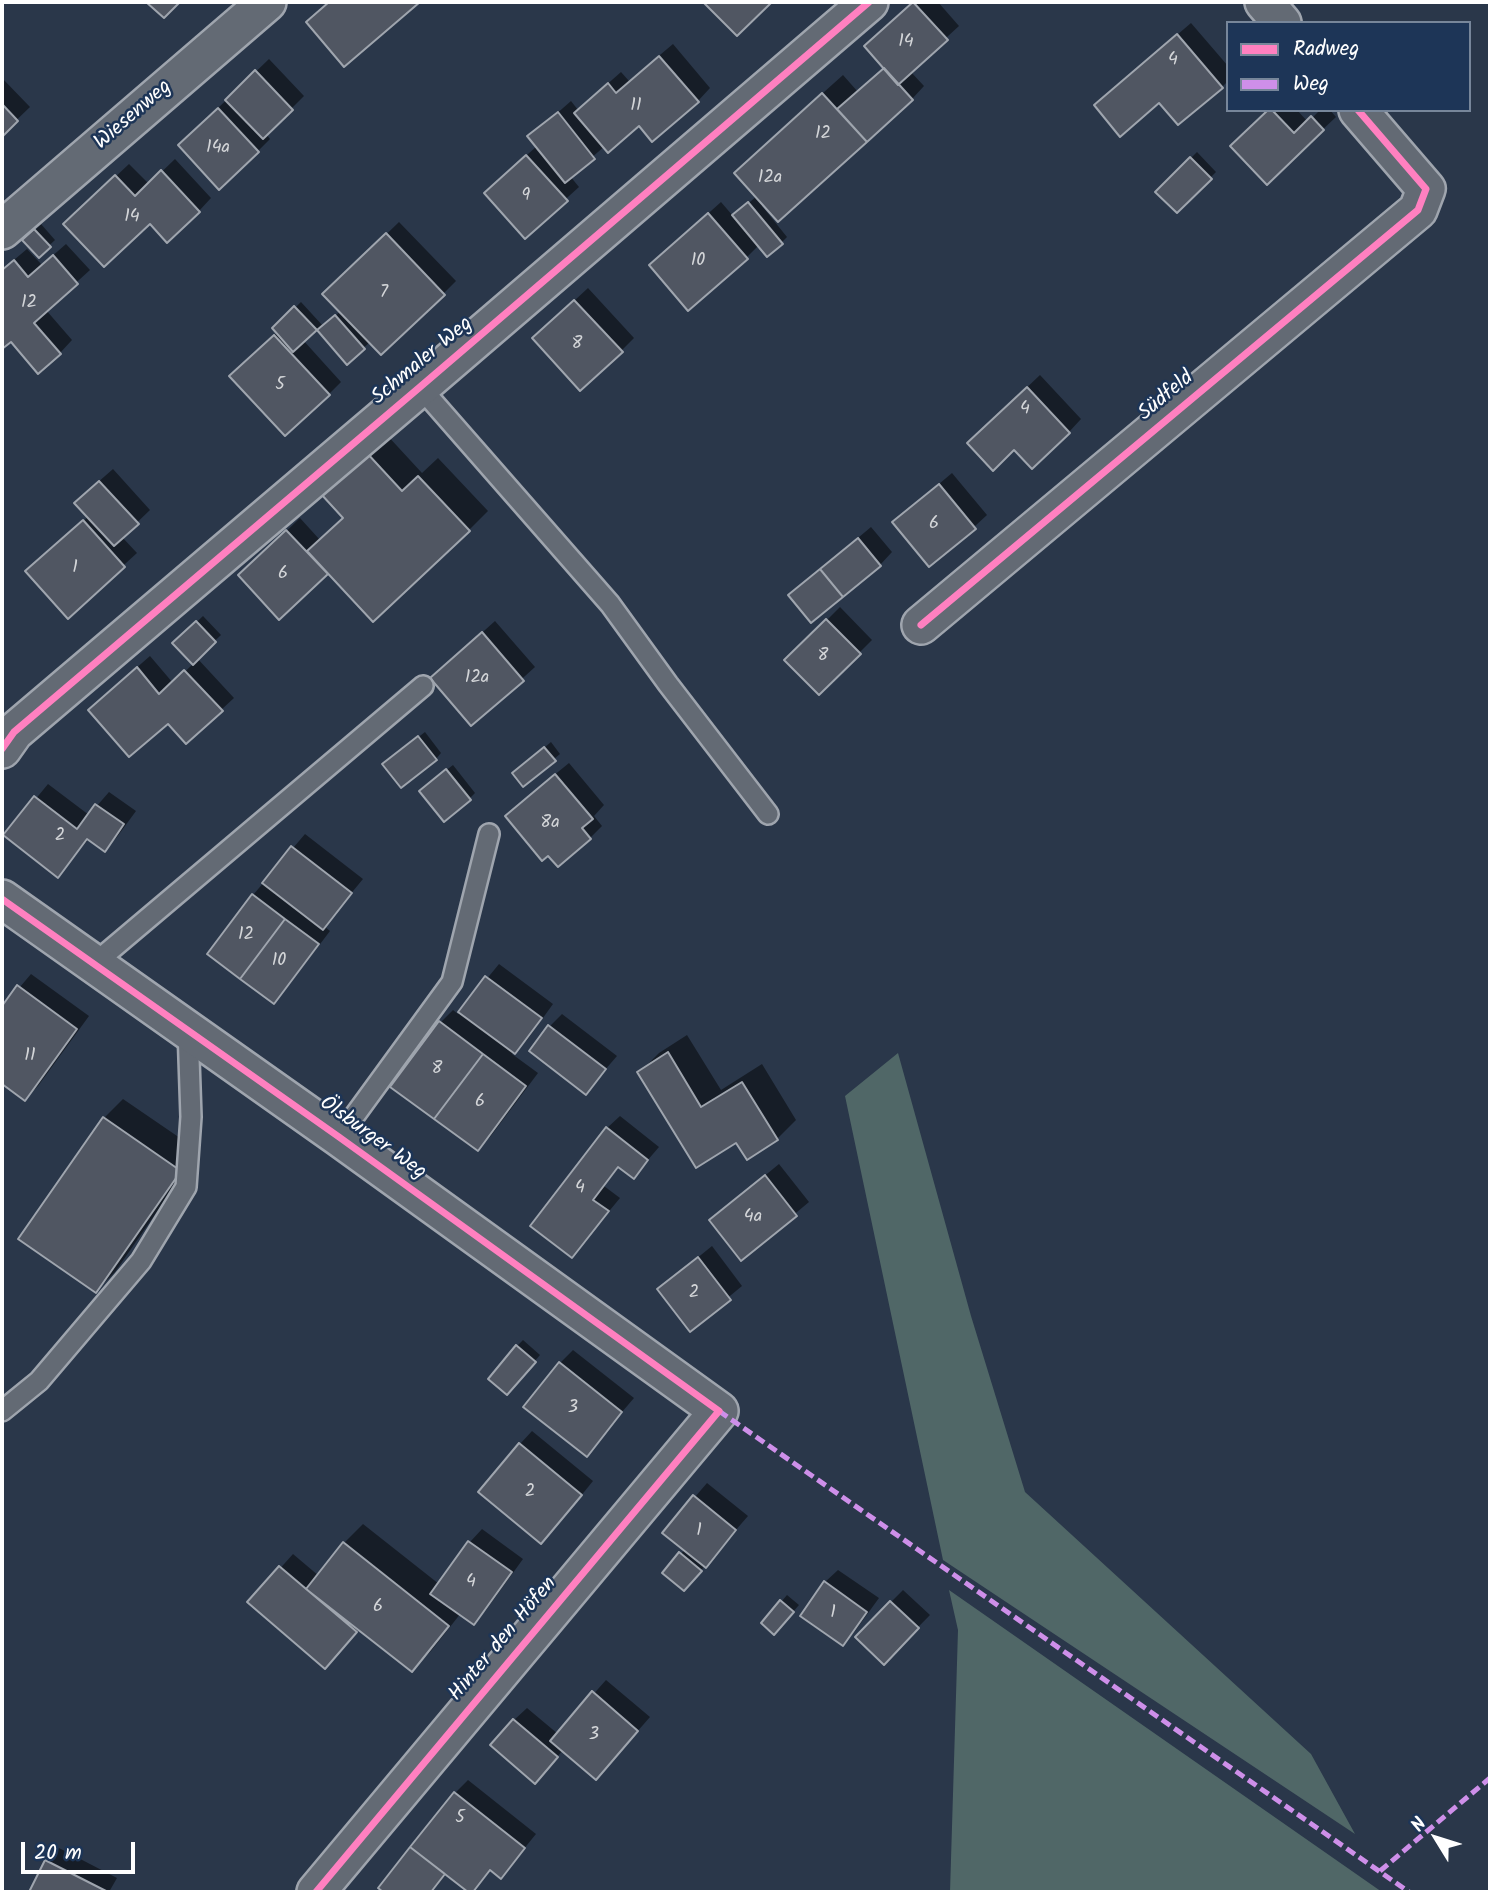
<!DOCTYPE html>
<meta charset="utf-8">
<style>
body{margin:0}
#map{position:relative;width:1492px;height:1894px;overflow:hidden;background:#2a374a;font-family:Kalam,sans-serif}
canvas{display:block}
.frame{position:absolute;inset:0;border:4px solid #fff;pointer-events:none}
.legend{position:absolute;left:1226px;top:21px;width:245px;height:91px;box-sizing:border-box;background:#1d3557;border:2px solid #77869a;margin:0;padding:9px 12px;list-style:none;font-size:21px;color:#fff}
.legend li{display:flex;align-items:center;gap:14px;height:35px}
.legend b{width:35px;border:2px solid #77869a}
.north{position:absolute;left:1401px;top:1803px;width:70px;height:70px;-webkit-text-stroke:5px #1d3557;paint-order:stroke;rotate:308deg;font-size:19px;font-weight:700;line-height:28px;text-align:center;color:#fff}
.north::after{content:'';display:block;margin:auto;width:24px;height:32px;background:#fff;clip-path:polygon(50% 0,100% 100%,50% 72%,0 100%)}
.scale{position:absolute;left:21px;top:1842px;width:114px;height:32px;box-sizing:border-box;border:4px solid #fff;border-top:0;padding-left:9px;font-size:21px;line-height:24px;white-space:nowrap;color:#fff;-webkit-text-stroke:5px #1d3557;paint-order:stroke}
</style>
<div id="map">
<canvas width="1492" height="1894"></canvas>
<div class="frame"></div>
<ul class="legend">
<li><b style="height:9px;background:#ff80c0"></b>Radweg</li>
<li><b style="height:9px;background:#ce8fe9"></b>Weg</li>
</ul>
<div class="north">N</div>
<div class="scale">20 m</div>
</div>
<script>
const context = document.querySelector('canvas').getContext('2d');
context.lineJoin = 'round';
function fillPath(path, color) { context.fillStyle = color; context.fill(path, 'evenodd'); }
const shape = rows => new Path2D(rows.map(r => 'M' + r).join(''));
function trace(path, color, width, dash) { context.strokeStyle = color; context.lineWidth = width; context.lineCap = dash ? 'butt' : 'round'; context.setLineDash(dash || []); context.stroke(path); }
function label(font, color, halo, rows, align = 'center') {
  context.font = font + ' Kalam,sans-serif'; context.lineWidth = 5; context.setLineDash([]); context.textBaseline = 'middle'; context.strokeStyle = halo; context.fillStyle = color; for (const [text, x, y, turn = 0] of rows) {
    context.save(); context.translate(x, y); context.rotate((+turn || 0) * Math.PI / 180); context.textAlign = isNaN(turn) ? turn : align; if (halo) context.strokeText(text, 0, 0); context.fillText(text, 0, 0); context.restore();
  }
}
fillPath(shape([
 [898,1053,971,1316,1025,1492,1311,1754,1355,1834,943,1560,845,1096],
 [949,1590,1382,1892,950,1892,958,1630]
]), '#506767');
fillPath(shape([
 [914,2,938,2,959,26,910,71,924,86,912,99,778,219,764,204,762,206,787,237,781,243,759,245,746,258,664,253,721,202,733,216,757,196,755,154,843,75,858,92,885,67,879,34],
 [1191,23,1228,66,1228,81,1222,87,1109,93],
 [673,44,710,88,698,101,639,124,605,146,570,176,579,187,525,236,499,180,537,146,530,137,571,101,578,110,621,72,629,81],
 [269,59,304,96,266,134,270,139,258,151,193,132],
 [2,78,30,107,2,134],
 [1270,110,1297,110,1308,122,1320,110,1330,110,1336,117,1267,182],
 [1197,152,1216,172,1177,211,1157,192],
 [175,159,211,198,199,211,150,222,79,211,129,164,149,184],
 [399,222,456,281,443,294,370,342,347,363,317,328,303,340,341,382,329,394,244,363,278,332,274,328,301,302,323,326,341,311,325,294],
 [41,224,55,240,39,255,25,240],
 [66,244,90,270,46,310,72,340,60,353,11,340,3,347,2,270,27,249,42,265],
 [588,288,634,338,621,351,547,326],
 [1040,375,1081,419,1069,432,1015,447,982,430],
 [386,434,422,473,438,458,488,511,469,530,328,572,279,618,253,563,300,518,320,540,344,517,323,494],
 [113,469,150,510,122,537,137,553,68,616,40,559,89,516,89,490],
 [952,473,987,515,974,527,894,522],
 [871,527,892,552,880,565,828,563],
 [840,607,872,640,819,693,787,660],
 [203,616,221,635,197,658,234,698,221,710,168,722,103,697,150,656,173,683,194,663,175,643],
 [495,621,535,667,472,724,445,666],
 [425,732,441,753,436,759,391,758],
 [551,742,560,754,554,759,520,768],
 [569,763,604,805,594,816,602,826,590,838,520,803],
 [453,765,475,793,469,799,427,785],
 [48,784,89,815,109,792,136,811,117,837,105,850,89,839,58,875,6,835],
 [305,834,363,879,324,926,330,931,286,989,273,1002,253,895],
 [499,964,553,1004,527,1040,512,1054,538,1073,490,1137,477,1149,440,1023,453,1010,458,1014],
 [31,974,89,1016,38,1086,25,1099,2,1082,2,1008],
 [562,1014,617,1056,586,1092,549,1027],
 [687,1035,721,1090,762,1064,796,1120,777,1139,736,1140,640,1072,659,1053],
 [123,1099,199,1151,115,1272,96,1291,104,1118],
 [620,1116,659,1147,634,1176,620,1166,604,1186,620,1198,572,1256,607,1128],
 [779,1164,809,1202,742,1258,711,1220],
 [712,1246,742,1286,690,1329,659,1289],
 [523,1340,540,1355,513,1387,517,1346],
 [573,1350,634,1398,586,1454,560,1363],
 [532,1431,593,1481,554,1529,520,1444],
 [707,1483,748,1516,690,1583,681,1554,685,1549,664,1533],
 [363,1524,439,1584,470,1542,482,1529,523,1559,486,1610,473,1623,461,1613,431,1651,412,1670,359,1629,338,1654,250,1602,293,1554,319,1576,344,1543],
 [838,1570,879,1598,855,1631,843,1644,825,1582],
 [903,1590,930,1615,884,1662,891,1602],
 [787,1595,799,1605,780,1627,763,1623],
 [606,1680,650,1717,608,1765,563,1750,547,1769,514,1720,527,1708,558,1734],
 [468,1780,536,1834,501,1877,491,1869,471,1892,447,1873,432,1892,386,1892,381,1888,455,1793],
 [59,1848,117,1878,109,1892,31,1892,46,1861]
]), '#0007');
const building = shape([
 [146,2,180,2,164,18,146,2],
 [329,2,420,2,344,67,306,22,329,2],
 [703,2,772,2,737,36,703,2],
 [913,2,948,40,898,85,864,46,913,2],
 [1177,34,1223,88,1178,125,1159,103,1120,137,1094,105,1177,34],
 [659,56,699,102,652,142,639,126,608,153,574,113,608,83,616,93,659,56],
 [884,68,913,100,867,142,837,109,884,68],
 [255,70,293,110,263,139,225,100,255,70],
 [822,93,867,142,778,222,734,173,822,93],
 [2,104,18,121,2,137,2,104],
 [218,108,259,152,219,190,178,145,218,108],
 [1268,110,1272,110,1294,133,1311,116,1324,130,1267,185,1230,146,1268,110],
 [558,112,595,159,565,183,527,136,558,112],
 [526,155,568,201,525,239,484,193,526,155],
 [1190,157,1212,179,1177,213,1155,192,1190,157],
 [161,170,200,212,167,243,150,224,104,267,63,224,115,175,135,196,161,170],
 [748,202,783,244,767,257,732,215,748,202],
 [708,213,748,259,688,311,649,265,708,213],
 [34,229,51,247,39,258,22,240,34,229],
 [386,233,445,295,381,355,322,294,386,233],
 [53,255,78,284,34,323,61,354,38,374,11,342,2,349,2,270,14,260,28,277,53,255],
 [574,300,623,352,580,391,532,338,574,300],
 [294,306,317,330,293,352,272,328,294,306],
 [335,315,365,349,347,365,317,330,335,315],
 [274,335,330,395,285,436,229,376,274,335],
 [1027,387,1070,433,1032,469,1014,450,993,471,967,443,1027,387],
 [366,452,402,491,418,476,470,531,373,622,307,551,343,518,321,494,366,452],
 [99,481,139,524,114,546,74,503,99,481],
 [939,484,976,529,929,567,892,522,939,484],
 [83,520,125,567,68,619,25,571,83,520],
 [286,530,328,574,279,620,238,575,286,530],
 [858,538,881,566,843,597,820,569,858,538],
 [820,569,843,597,811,623,788,595,820,569],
 [826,619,861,654,819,695,784,660,826,619],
 [196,621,216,642,193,665,172,643,196,621],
 [482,632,524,681,471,726,430,678,482,632],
 [137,667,159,694,184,670,223,711,186,744,168,724,129,757,88,710,137,667],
 [418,736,437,760,401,788,382,764,418,736],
 [544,747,556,761,523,787,512,773,544,747],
 [446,769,471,800,444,822,419,791,446,769],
 [555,774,593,819,582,828,591,839,558,867,548,856,542,861,505,816,555,774],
 [34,796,77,829,95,804,124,824,105,852,87,839,58,878,3,835,34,796],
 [291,846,352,893,323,930,262,883,291,846],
 [252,894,285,919,240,979,207,954,252,894],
 [285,919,319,944,274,1004,240,979,285,919],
 [485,976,542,1018,515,1054,458,1012,485,976],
 [17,985,77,1029,25,1101,2,1084,2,1006,17,985],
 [439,1021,483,1054,434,1119,390,1087,439,1021],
 [548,1025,606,1069,586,1095,529,1051,548,1025],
 [668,1052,701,1107,742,1082,778,1140,747,1160,736,1143,696,1168,637,1072,668,1052],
 [483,1054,526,1086,478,1151,434,1119,483,1054],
 [103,1117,181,1171,96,1293,18,1239,103,1117],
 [606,1127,648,1160,634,1179,618,1167,593,1200,609,1211,572,1258,530,1226,606,1127],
 [765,1175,797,1216,741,1261,709,1220,765,1175],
 [698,1257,731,1300,690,1332,657,1289,698,1257],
 [516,1345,536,1362,507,1395,488,1379,516,1345],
 [559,1362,622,1412,587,1457,523,1407,559,1362],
 [519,1443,582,1495,541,1544,478,1492,519,1443],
 [693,1495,736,1530,706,1568,662,1533,693,1495],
 [468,1541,512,1572,474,1625,430,1594,468,1541],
 [343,1542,449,1626,412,1672,306,1589,343,1542],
 [679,1552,702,1571,684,1591,662,1573,679,1552],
 [279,1566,357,1632,325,1669,247,1602,279,1566],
 [824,1581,867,1612,843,1646,800,1616,824,1581],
 [780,1600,794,1612,774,1635,761,1623,780,1600],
 [890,1601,919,1628,884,1665,855,1637,890,1601],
 [592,1691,638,1731,596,1780,550,1741,592,1691],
 [513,1719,558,1757,535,1784,490,1745,513,1719],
 [454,1792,525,1848,501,1879,490,1870,473,1892,468,1892,410,1847,454,1792],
 [410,1847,445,1874,431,1892,383,1892,378,1888,410,1847],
 [45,1860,106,1891,105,1892,29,1892,45,1860]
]);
fillPath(building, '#505662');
trace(building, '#9fa5ae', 2);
const service = shape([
 [420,387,610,604,668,684,768,814],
 [95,963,423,686],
 [339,1137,452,982,489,834],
 [2,1411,39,1381,141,1261,186,1187,191,1117,188,1029]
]);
const minor = shape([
 [1264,2,1282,23],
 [2,230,267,2],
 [921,625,1418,210,1426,189,1358,110],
 [2,749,14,732,420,387,869,2],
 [2,899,339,1137,719,1411,316,1892]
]);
trace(service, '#9fa5ae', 24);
trace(minor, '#9fa5ae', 42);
trace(service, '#636a74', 19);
trace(minor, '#636a74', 37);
trace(shape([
 [719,1411,1409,1892],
 [1380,1871,1490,1778]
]), '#ce8fe9', 5, [10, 5]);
trace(shape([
 [921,625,1418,210,1426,189,1358,110],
 [2,749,14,732,420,387,869,2],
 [2,899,339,1137,719,1411,316,1892]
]), '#ff80c0', 7);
label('18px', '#d3d5d8', null, [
 ["14",906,43],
 ["4",1173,61],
 ["11",636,107],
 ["12",823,135],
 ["14a",218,149],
 ["12a",770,179],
 ["9",526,197],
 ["14",132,218],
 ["10",698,262],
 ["7",384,294],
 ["12",29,304],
 ["8",577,345],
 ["5",280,386],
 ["4",1025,410],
 ["6",934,525],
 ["1",75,569],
 ["6",283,575],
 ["8",823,657],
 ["12a",477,679],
 ["8a",550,824],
 ["2",60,837],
 ["12",246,936],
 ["10",279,962],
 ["11",30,1057],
 ["8",437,1070],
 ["6",480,1103],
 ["4",580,1189],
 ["4a",753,1218],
 ["2",694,1294],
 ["3",573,1409],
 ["2",530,1493],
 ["1",699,1532],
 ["4",471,1583],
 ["6",378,1608],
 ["1",833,1614],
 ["3",594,1736],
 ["5",460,1819]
]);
label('21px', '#fff', '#1d3557', [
 ["Wiesenweg",134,116,-41],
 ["Schmaler Weg",423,362,-40],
 ["Südfeld",1167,397,-40],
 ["Ölsburger Weg",372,1139,36],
 ["Hinter den Höfen",504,1640,-50]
]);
</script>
